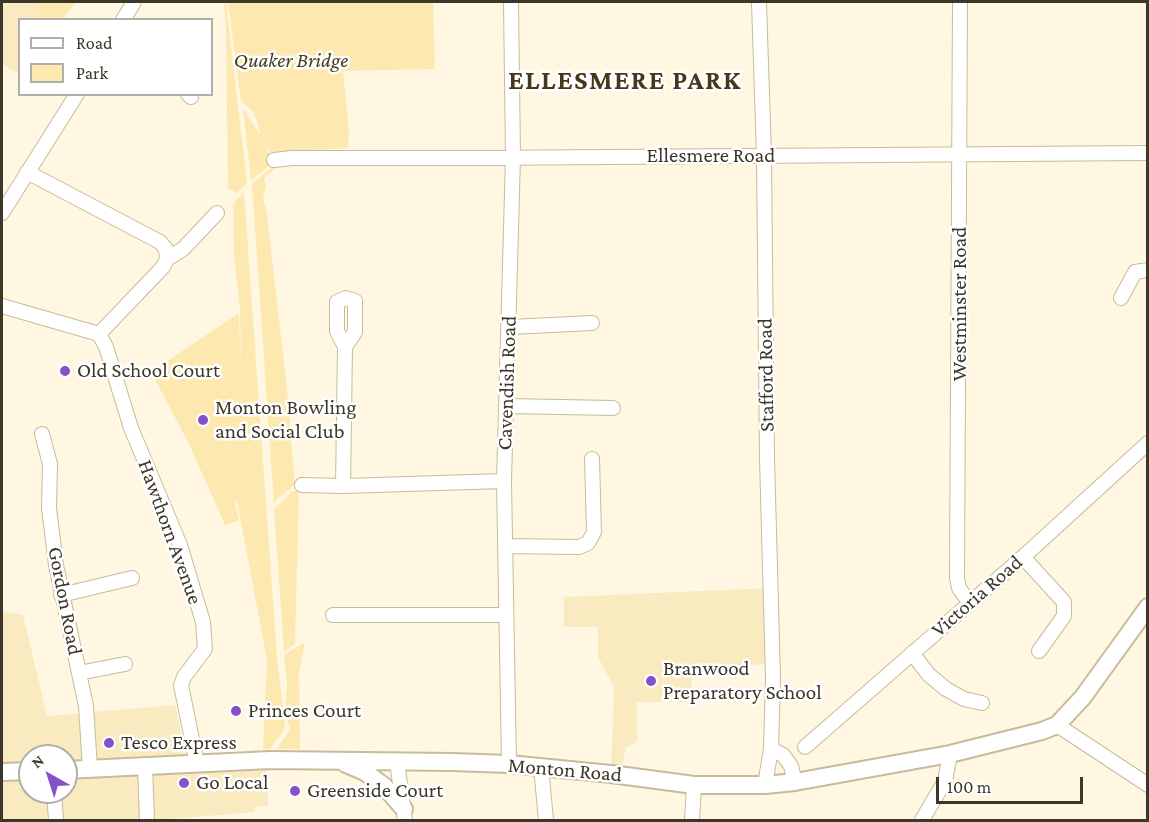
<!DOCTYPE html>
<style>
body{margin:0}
#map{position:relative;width:1149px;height:822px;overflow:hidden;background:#fff7e2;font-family:"Crimson Pro",serif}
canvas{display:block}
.frame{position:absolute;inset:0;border:3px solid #3c3729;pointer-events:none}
.legend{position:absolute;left:18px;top:18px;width:195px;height:78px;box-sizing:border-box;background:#fff;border:2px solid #b1afa9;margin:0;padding:8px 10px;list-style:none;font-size:18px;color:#3c3729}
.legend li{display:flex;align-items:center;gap:12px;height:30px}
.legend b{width:30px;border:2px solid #b1afa9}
.north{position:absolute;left:18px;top:744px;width:60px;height:60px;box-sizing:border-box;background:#fff;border:2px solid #b1afa9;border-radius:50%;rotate:321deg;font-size:16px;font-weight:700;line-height:24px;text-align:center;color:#3c3729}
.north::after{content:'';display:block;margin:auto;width:21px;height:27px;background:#8451c9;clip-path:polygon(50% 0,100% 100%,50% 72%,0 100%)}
.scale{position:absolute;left:936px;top:777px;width:147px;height:27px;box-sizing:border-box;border:3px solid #3c3729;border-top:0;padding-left:8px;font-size:18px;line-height:21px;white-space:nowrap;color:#3c3729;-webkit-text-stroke:4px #fff;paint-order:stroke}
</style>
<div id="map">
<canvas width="1149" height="822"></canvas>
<div class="frame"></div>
<ul class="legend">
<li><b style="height:8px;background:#fff"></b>Road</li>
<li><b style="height:16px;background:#fde8af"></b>Park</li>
</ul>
<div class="north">N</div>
<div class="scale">100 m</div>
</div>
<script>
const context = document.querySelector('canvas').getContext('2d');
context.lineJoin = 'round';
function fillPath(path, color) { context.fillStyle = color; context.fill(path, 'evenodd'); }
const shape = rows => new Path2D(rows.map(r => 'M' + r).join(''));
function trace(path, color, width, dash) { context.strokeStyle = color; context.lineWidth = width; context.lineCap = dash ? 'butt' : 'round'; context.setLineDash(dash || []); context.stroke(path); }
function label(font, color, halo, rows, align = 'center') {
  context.font = font + ' "Crimson Pro",serif'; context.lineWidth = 5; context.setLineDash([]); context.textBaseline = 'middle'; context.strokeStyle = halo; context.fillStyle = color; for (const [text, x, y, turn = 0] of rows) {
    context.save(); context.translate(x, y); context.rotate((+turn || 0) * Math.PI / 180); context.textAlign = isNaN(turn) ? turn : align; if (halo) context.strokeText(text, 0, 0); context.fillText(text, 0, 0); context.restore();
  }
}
fillPath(shape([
 [2,2,75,2,63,19,20,20,19,74,2,64],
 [771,588,768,664,735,666,692,675,690,702,637,702,637,742,625,748,622,775,611,774,614,687,598,657,598,627,564,627,564,597],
 [2,612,23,615,47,716,175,705,190,774,267,770,268,806,255,807,255,812,157,820,2,820],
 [30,756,66,756,66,792,30,792]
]), '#f9eabf');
fillPath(shape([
 [32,2,75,2,63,20,43,19],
 [224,2,226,2,247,183,237,193,228,188,226,29],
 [228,2,433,2,435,69,343,71,349,131,348,148,276,152,270,152,264,142,273,163,251,180,243,108,260,135,258,124,253,112,241,101],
 [273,166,276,168,264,178,266,186,263,197,267,215,287,388,295,485,277,499,274,505,252,184],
 [244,192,277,657,285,723,284,730,270,749,263,749,267,660,237,501,235,504,239,520,225,525,189,444,151,372,239,313,241,373,240,308,234,256,233,204],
 [299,489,295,644,284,652,274,509,292,492],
 [305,642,299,673,300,749,276,749,290,730,285,710,287,683,284,655]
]), '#fde8af');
const minor = shape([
 [759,2,764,156,767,458,773,678,771,749,765,785],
 [960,2,957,578,959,588,969,602],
 [123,20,134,2],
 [188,94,191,97],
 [274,160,292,158,475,158,1148,153],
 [27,172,160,242,166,249,167,259],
 [2,213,77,94],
 [1121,298,1135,272,1148,270],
 [2,306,99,334],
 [510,327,592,323],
 [99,334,106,347,131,428,180,545,203,622,205,649,184,677,181,685,197,764],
 [99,334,163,267,167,259,183,249,217,213],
 [507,406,613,408],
 [42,434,50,464,49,508,56,565,86,706,90,769],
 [302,485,343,486,504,481],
 [343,486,345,347,337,331,337,302,346,298,355,301,355,332,345,347],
 [505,546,579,547,588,543,594,532,592,459],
 [1023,557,1064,602,1064,616,1039,651],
 [61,595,132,578],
 [333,615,506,615],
 [912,653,929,675,946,689,964,699,982,703],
 [79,673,125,664],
 [1057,725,1148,785],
 [805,747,1023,557,1148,443],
 [771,749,783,755,791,766,795,782],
 [397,762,405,820],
 [509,764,504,481,513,157,511,2],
 [145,766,147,820],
 [541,767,546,820],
 [54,792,56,820],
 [692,820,694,785],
 [922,820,945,781,950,754]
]);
const major = shape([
 [346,764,365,772,384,786,404,809],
 [66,770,270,760,452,762,509,764,611,774,694,785,765,785,795,782,950,754,1042,731,1057,725,1083,697,1148,607],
 [2,772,30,771]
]);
trace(minor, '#c8bb99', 16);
trace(major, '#c8bb99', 20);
trace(minor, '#fff', 14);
trace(major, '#fff', 16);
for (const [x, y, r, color] of [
 [65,371,6,"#8451c9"],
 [203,420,6,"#8451c9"],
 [651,681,6,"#8451c9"],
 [236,711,6,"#8451c9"],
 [109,743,6,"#8451c9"],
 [184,783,6,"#8451c9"],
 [295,791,6,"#8451c9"]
]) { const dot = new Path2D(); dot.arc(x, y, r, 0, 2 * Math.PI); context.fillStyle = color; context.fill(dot); trace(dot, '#fff', 2); }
label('italic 21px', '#483c1b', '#fff', [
 ["Quaker Bridge",291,61]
]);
label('21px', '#3c3729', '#fff', [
 ["Ellesmere Road",711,156],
 ["Westminster Road",960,304,-90],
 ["Stafford Road",766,375,-91],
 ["Cavendish Road",507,383,-88],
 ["Hawthorn Avenue",170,532,70],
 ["Victoria Road",977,596,-41],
 ["Gordon Road",65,601,79],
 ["Monton Road",565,770,5]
]);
label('21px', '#3c3729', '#fff', [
 ["Old School Court",77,371],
 ["Monton Bowling",215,408],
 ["and Social Club",215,432],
 ["Branwood",663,669],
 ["Preparatory School",663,693],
 ["Princes Court",248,711],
 ["Tesco Express",121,743],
 ["Go Local",196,783],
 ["Greenside Court",307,791]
], 'left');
context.letterSpacing = '1.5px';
label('bold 27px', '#44391b', '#fff', [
 ["ELLESMERE PARK",625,81]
]);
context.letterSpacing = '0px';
</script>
